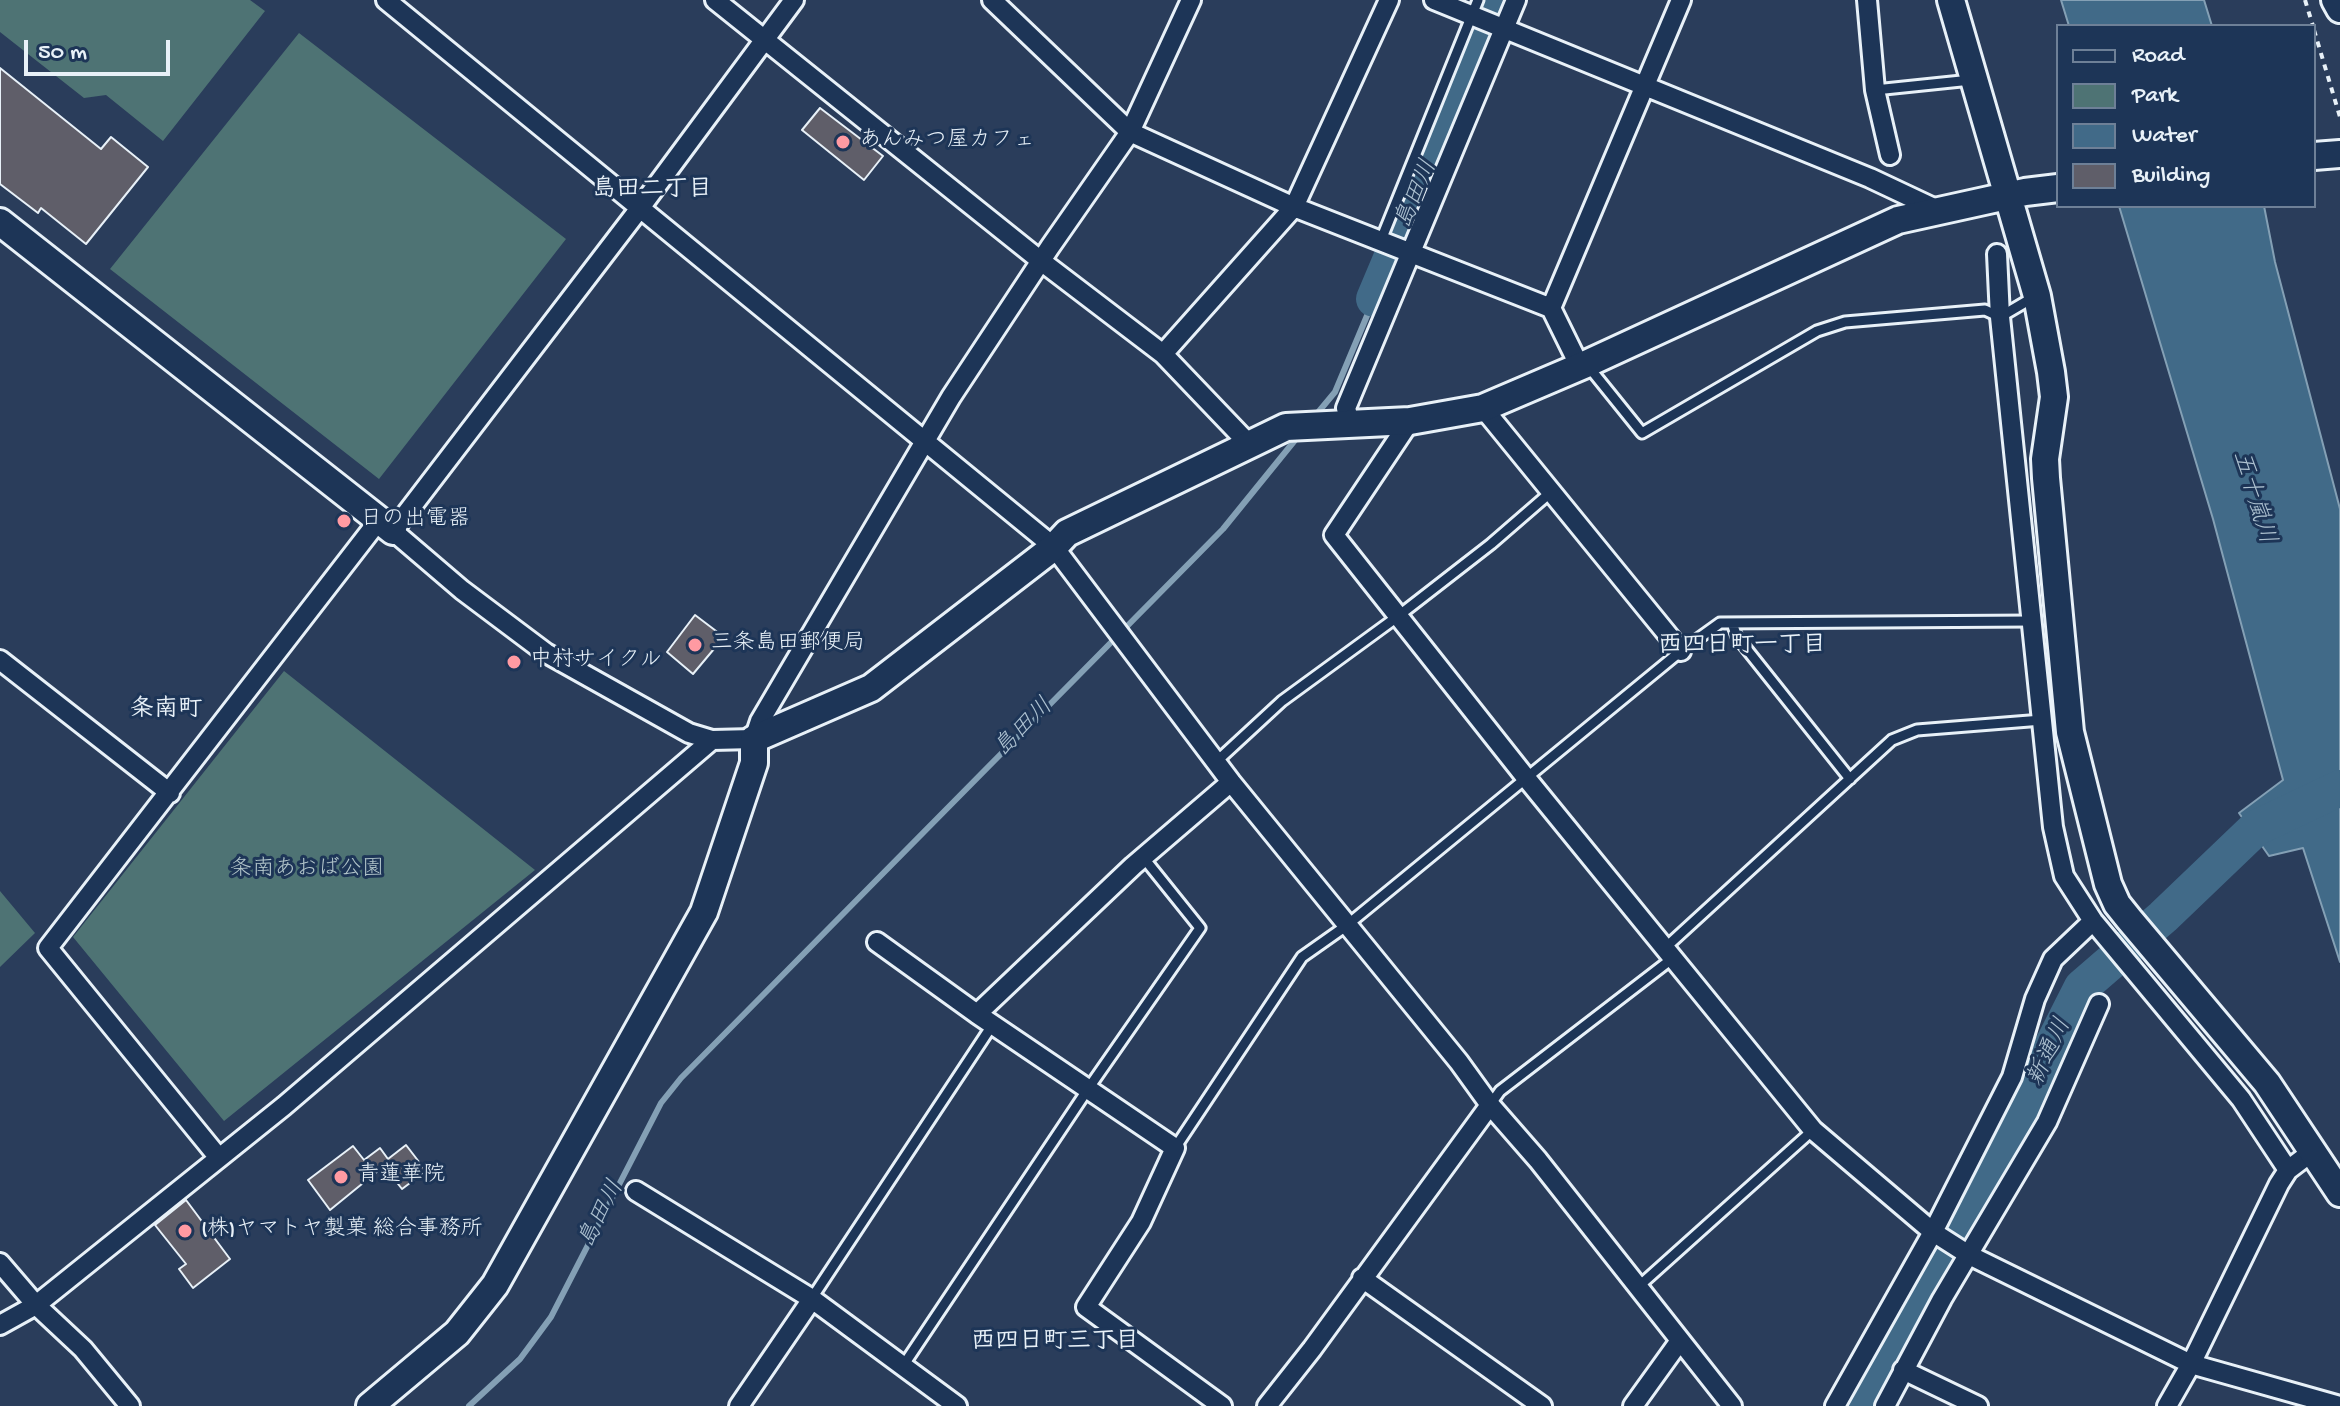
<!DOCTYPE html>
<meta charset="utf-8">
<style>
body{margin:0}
#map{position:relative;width:2340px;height:1406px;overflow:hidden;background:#2a3d5b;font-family:"Gochi Hand",sans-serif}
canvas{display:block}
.legend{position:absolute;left:2056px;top:24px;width:260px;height:184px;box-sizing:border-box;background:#1d3557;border:2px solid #6e8097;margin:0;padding:10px 14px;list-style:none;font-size:24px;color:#e8f1f8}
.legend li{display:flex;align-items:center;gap:16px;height:40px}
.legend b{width:40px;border:2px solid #6e8097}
.scale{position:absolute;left:24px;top:40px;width:146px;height:36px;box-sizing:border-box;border:4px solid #e8f1f8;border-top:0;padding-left:10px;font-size:24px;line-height:28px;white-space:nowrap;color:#e8f1f8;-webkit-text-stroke:6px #1d3557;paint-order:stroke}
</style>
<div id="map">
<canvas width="2340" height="1406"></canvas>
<ul class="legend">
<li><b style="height:10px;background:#1d3557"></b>Road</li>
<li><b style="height:22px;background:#4e7374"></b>Park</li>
<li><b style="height:22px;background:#416a88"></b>Water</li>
<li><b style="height:22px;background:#5f5e69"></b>Building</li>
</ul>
<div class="scale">50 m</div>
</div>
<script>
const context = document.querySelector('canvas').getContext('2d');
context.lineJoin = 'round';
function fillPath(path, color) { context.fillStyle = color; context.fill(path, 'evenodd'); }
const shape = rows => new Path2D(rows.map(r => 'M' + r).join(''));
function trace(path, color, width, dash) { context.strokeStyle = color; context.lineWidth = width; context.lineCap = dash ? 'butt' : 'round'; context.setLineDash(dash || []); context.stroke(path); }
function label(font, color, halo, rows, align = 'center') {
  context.font = font + ' "Gochi Hand","Klee One",sans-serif'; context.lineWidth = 6; context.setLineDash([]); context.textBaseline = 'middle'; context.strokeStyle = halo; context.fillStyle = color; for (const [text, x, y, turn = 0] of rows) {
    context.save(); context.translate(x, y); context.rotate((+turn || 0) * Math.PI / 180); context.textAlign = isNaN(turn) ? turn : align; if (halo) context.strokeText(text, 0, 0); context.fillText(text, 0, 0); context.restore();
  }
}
fillPath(shape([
 [0,0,250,0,265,11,163,141,106,95,84,98,0,32],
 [299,33,566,239,379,479,110,269],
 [284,671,535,870,224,1121,73,937],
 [0,891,35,933,0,967]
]), '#4e7374');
const water = shape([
 [2061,0,2204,0,2212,26,2069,26,2061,0],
 [2119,206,2264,206,2275,262,2340,509,2340,962,2303,848,2269,856,2239,813,2283,780,2213,519,2119,206]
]);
fillPath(water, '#416a88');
trace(water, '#84a0b5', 2);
trace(shape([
 [1315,416,1335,392,1374,299],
 [469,1406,520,1359,551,1317,661,1103,681,1078,1223,529,1300,434]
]), '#84a0b5', 6);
trace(shape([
 [1374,299,1500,0],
 [1860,1406,2027,1103,2046,1058,2082,987,2163,917,2256,828,2340,788]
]), '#416a88', 36);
const building = shape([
 [0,68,101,149,111,137,148,167,86,244,41,208,38,213,0,184,0,68],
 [820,108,883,156,864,180,802,130,820,108],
 [695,615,724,637,693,674,667,652,695,615],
 [406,1145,426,1171,402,1189,384,1166,330,1210,308,1180,353,1146,364,1160,380,1148,388,1159,406,1145],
 [186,1200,230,1259,193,1288,179,1269,186,1264,155,1225,186,1200]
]);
fillPath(building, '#5f5e69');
trace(building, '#e8f1f8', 2);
const lane = shape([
 [1875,90,1971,80],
 [1381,240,1478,0],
 [1588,366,1642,433,1817,331,1845,322,1985,310,2000,317,2034,297],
 [1732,623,1737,637,1850,779],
 [1216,762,1282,701,1397,617,1491,544,1551,492],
 [1665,948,1892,740,1917,730,2042,720],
 [1490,1105,1500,1091,1673,958],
 [1175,1148,1302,957,1346,926,1681,651,1720,623,2032,621],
 [1638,1287,1813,1130],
 [812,1298,993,1024],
 [903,1366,1088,1089,1200,928,1143,857]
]);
const street = shape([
 [386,0,1054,547,1231,782,1459,1062,1490,1105,1538,1160,1732,1406],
 [715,0,1041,261,1163,354,1249,444],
 [794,0,640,208,393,531,462,590,546,653,689,733,712,740,754,739,760,721,951,397,1050,247,1130,132,1191,0],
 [992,0,1130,132,1294,207,1551,308,1580,367],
 [1434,0,1870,178,1940,211],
 [1867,0,1875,90,1890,155],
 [1997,254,2000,317,2053,827,2064,876,2093,921,2241,1099,2288,1170],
 [1551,308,1681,0],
 [1163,354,1294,207,1389,0],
 [1483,408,1681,651],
 [1410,421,1334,535,1527,779,1813,1130,1933,1232,1969,1255,2191,1364,2340,1406],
 [1350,424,1346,408,1516,0],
 [0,660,170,793],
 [877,942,977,1014,1175,1148,1141,1222,1086,1307,1222,1406],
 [977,1014,1133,866,1231,782],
 [219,1158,48,948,379,520],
 [636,1191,812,1299,957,1406],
 [0,1263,36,1305,83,1349,130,1406],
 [1362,1278,1542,1406],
 [0,1325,36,1305,284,1106,712,740],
 [1903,1370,1978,1406],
 [739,1406,812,1299],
 [1267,1406,1312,1349,1490,1105],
 [1633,1406,1679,1342],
 [1835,1406,1933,1232,2012,1077,2035,999,2053,959,2093,921],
 [1885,1406,1942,1299,2047,1122,2099,1004],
 [2167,1406,2191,1364,2279,1184,2288,1170,2313,1151]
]);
const secondary = shape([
 [1951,0,2037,296,2051,372,2054,397,2045,459,2046,478,2070,732,2108,884,2117,904,2129,919,2267,1083,2340,1193],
 [2335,0,2340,9],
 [2314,156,2340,154],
 [0,222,393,531],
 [370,1406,457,1333,495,1285,704,912,754,763,754,739,871,688,1054,547,1067,533,1286,427,1410,421,1483,408,1586,364,1898,220,2025,192,2058,188]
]);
trace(lane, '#e8f1f8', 15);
trace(street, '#e8f1f8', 24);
trace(secondary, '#e8f1f8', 32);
trace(shape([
 [2305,0,2313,26],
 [2314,30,2340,117]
]), '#e8f1f8', 4, [6, 6]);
trace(lane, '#1d3557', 9);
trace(street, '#1d3557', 18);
trace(secondary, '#1d3557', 26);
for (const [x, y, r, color] of [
 [843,142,8,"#ff9aa2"],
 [344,521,8,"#ff9aa2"],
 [695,645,8,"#ff9aa2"],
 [514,662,8,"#ff9aa2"],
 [341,1177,8,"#ff9aa2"],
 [185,1231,8,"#ff9aa2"]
]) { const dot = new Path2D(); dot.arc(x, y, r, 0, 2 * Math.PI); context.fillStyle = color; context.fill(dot); trace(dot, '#1d3557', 3); }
label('22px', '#e8f1f8', '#1d3557', [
 ["あんみつ屋カフェ",859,142],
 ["日の出電器",360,521],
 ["三条島田郵便局",711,645],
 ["中村サイクル",530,662],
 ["青蓮華院",357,1177],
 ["(株)ヤマトヤ製菓 総合事務所",201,1231]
], 'left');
label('22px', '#b2c5ca', '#1d3557', [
 ["条南あおば公園",307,871]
]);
label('bold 24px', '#e8f1f8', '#1d3557', [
 ["島田二丁目",652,191],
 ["西四日町一丁目",1742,647],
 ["条南町",166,711],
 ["西四日町三丁目",1055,1343]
]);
label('italic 24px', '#aec2d1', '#1d3557', [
 ["島田川",1418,195,-67],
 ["五十嵐川",2252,498,73],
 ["島田川",1025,729,-45],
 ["新通川",2051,1053,-65],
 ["島田川",603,1215,-63]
]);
</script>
